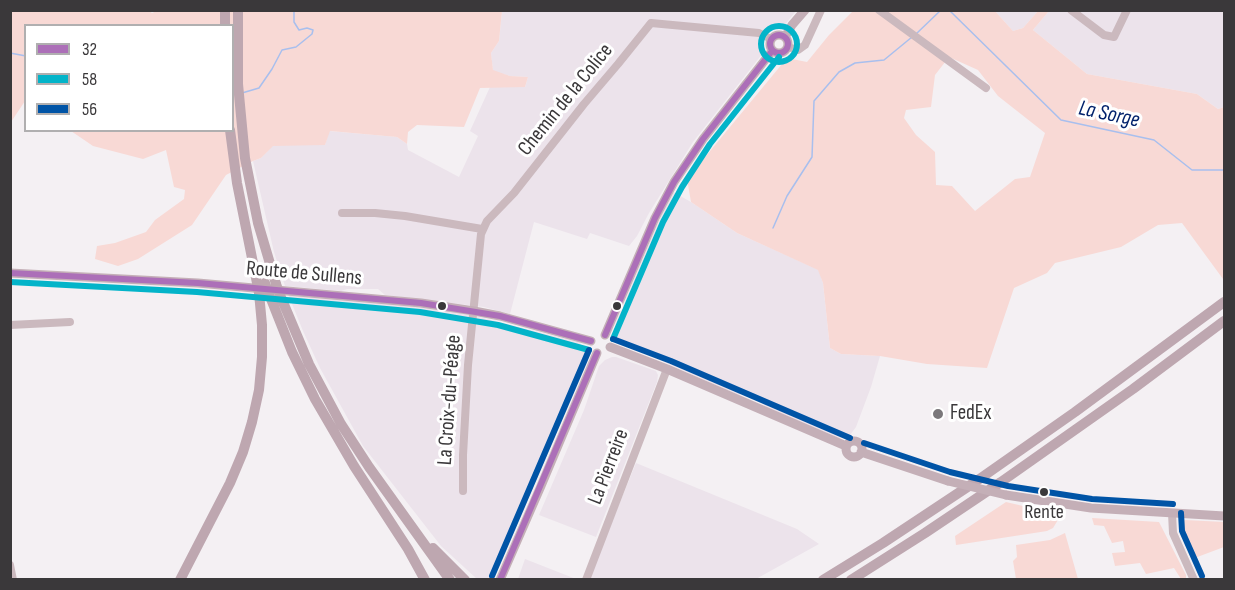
<!DOCTYPE html>
<meta charset="utf-8">
<style>
body{margin:0}
#map{position:relative;width:1235px;height:590px;overflow:hidden;background:#f4f0f3;font-family:"Sofia Sans Condensed",sans-serif}
canvas{display:block}
.frame{position:absolute;inset:0;border:12px solid #3a383a;pointer-events:none}
.legend{position:absolute;left:24px;top:24px;width:210px;height:108px;box-sizing:border-box;background:#fff;border:2px solid #b0afb0;margin:0;padding:8px 10px;list-style:none;font-size:18px;color:#3a383a}
.legend li{display:flex;align-items:center;gap:12px;height:30px}
.legend b{width:30px;border:2px solid #b0afb0}
</style>
<div id="map">
<canvas width="1235" height="590"></canvas>
<div class="frame"></div>
<ul class="legend">
<li><b style="height:8px;background:#ac6fb8"></b>32</li>
<li><b style="height:8px;background:#03b4c9"></b>58</li>
<li><b style="height:8px;background:#0054a6"></b>56</li>
</ul>
</div>
<script>
const context = document.querySelector('canvas').getContext('2d');
context.lineJoin = 'round';
function fillPath(path, color) { context.fillStyle = color; context.fill(path, 'evenodd'); }
const shape = rows => new Path2D(rows.map(r => 'M' + r).join(''));
function trace(path, color, width, dash) { context.strokeStyle = color; context.lineWidth = width; context.lineCap = dash ? 'butt' : 'round'; context.setLineDash(dash || []); context.stroke(path); }
function label(font, color, halo, rows, align = 'center') {
  context.font = font + ' "Sofia Sans Condensed",sans-serif'; context.lineWidth = 6; context.setLineDash([]); context.textBaseline = 'middle'; context.strokeStyle = halo; context.fillStyle = color; for (const [text, x, y, turn = 0] of rows) {
    context.save(); context.translate(x, y); context.rotate((+turn || 0) * Math.PI / 180); context.textAlign = isNaN(turn) ? turn : align; if (halo) context.strokeText(text, 0, 0); context.fillText(text, 0, 0); context.restore();
  }
}
fillPath(shape([
 [559,10,582,12,583,10,796,11,783,27,774,29,767,28,760,38,764,48,763,53,693,142,649,213,637,236,629,246,590,233,587,239,534,222,510,314,484,307,385,295,378,289,347,289,341,291,285,286,274,252,253,161,261,158,273,145,325,145,329,131,397,137,407,144,408,150,459,177,478,136,470,131,490,87,525,87,528,77,510,76,493,71,491,53,499,41,502,11],
 [995,11,1038,11,1023,28,1013,31],
 [1049,11,1224,11,1224,107,1218,109,1197,94,1087,74,1033,30],
 [673,192,691,202,737,233,819,270,823,283,830,348,841,354,880,356,871,387,856,427,850,435,842,438,835,438,770,410,759,401,742,394,738,395,653,357,653,354,617,338,615,335,617,326,615,325,651,239,665,207],
 [288,294,375,301,459,312,578,342,584,347,588,353,588,361,493,579,477,579,441,546,363,446,320,368,303,331],
 [612,357,616,357,656,371,658,375,657,382,596,537,539,515,584,410,599,366,605,360],
 [636,463,797,529,819,544,756,579,588,580],
 [525,559,576,579,518,579]
]), '#ece3eb');
fillPath(shape([
 [148,10,152,13,159,10,502,11,499,41,491,53,493,70,510,76,528,77,525,87,480,88,464,127,417,125,408,132,407,144,397,137,330,131,325,145,273,146,261,158,253,161,226,175,192,225,138,259,118,266,95,259,97,246,115,243,146,232,155,220,184,199,185,190,174,187,166,150,143,159,93,146,71,131,232,130,232,26,26,26,25,101,11,122,11,11],
 [853,11,995,11,1013,31,1023,28,1038,11,1049,11,1033,30,1087,74,1197,94,1218,109,1224,107,1224,278,1223,279,1182,223,1158,225,1121,247,1055,263,1047,273,1014,288,987,368,927,364,880,356,841,354,830,348,823,283,818,270,737,233,691,202,687,179,787,58,807,62,829,35],
 [949,57,978,70,998,96,1045,133,1030,177,1015,179,975,211,952,186,936,185,935,152,916,135,904,118,906,110,931,107,935,75],
 [1006,502,1061,515,1053,528,1047,531,956,545,955,536],
 [1092,518,1159,522,1186,575,1186,579,1181,579,1174,568,1146,574,1140,563,1115,566,1112,553,1125,552,1123,541,1112,543,1104,526,1094,525],
 [1185,520,1224,522,1224,547,1192,559,1179,530,1183,521],
 [1065,533,1078,579,1016,579,1013,561,1017,557,1016,545,1050,540]
]), '#f8d9d5');
trace(shape([
 [949,10,1061,120,1154,140,1192,170,1224,170],
 [916,34,941,10],
 [10,53,26,56],
 [242,93,259,88,272,69,282,50,296,47,312,34,313,30,307,28,299,30,294,22,294,12,295,10],
 [773,228,787,196,812,157,814,101,839,72,855,63,884,60,912,37]
]), '#a8bfee', 1.5);
trace(shape([
 [879,10,986,88],
 [1071,10,1104,35,1114,37,1127,10],
 [788,47,798,50,805,45,821,10],
 [342,213,375,213,405,216,482,229],
 [10,325,70,322],
 [463,491,463,455,468,365,481,234,487,221,514,193,584,104,618,64,651,23,759,33,771,39],
 [1172,513,1173,533,1194,580],
 [10,565,13,580],
 [586,580,667,369]
]), '#cbb9be', 8);
trace(shape([
 '770 44a9 9 0 1 1 18 0a9 9 0 1 1-18 0Z',
 [785,37,792,25,805,10],
 [10,273,198,283,421,303,474,311,500,316,591,341],
 [605,335,655,218,674,182,703,139,772,51],
 [610,347,667,369,846,446],
 '846 449a8 8 0 1 1 16 0a8 8 0 1 1-16 0Z',
 [861,452,948,481],
 [1006,495,1091,508,1224,516],
 [500,580,541,486,597,353]
]), '#c4afb7', 9);
trace(shape([
 [238,10,238,84,245,158,258,223,276,284],
 [225,26,225,10],
 [230,130,237,183,257,283],
 [269,294,292,352,315,399,354,466,408,549,425,580],
 [280,295,309,364,341,424,369,467,450,580],
 [433,548,465,580],
 [180,580,230,483,243,452,252,422,259,390,262,357,262,325,259,293],
 [823,580,883,543,978,480,1075,412,1224,302],
 [851,580,925,533,1001,482,1133,389,1224,321]
]), '#bea7b0', 10);
trace(shape([
 [948,481,1006,495]
]), '#c4afb7', 9);
trace(shape([
 [257,283,259,293],
 [265,283,269,294],
 [276,284,280,295]
]), '#bea7b0', 10);
trace(shape([
 '770 44a9 9 0 1 1 18 0a9 9 0 1 1-18 0Z',
 [10,273,198,283,421,303,500,316,591,341],
 [605,335,655,218,674,182,703,139,772,51],
 [500,580,597,353]
]), '#ac6fb8', 6);
trace(shape([
 '761 44a18 18 0 1 1 36 0a18 18 0 1 1-36 0Z',
 [10,282,197,292,420,312,498,325,589,350],
 [613,339,663,222,682,187,710,144,779,57]
]), '#03b4c9', 6);
trace(shape([
 [613,339,671,361,850,438],
 [864,443,950,472,1008,486,1092,499,1173,504],
 [1181,513,1182,531,1202,576],
 [492,576,589,350]
]), '#0054a6', 6);
for (const [x, y, r, color] of [
 [442,306,5,"#3a383a"],
 [617,306,5,"#3a383a"],
 [938,414,6,"#7b787b"],
 [1044,492,5,"#3a383a"]
]) { const dot = new Path2D(); dot.arc(x, y, r, 0, 2 * Math.PI); context.fillStyle = color; context.fill(dot); trace(dot, '#fff', 2); }
label('20px', '#3a383a', '#fff', [
 ["Rente",1044,513]
]);
label('21px', '#3a383a', '#fff', [
 ["Chemin de la Colice",566,100,-51],
 ["Route de Sullens",304,274,5],
 ["La Croix-du-Péage",450,400,-86],
 ["La Pierreire",609,467,-69]
]);
label('21px', '#3a383a', '#fff', [
 ["FedEx",950,414]
], 'left');
label('italic 22px', '#02226c', '#fff', [
 ["La Sorge",1109,115,12]
]);
</script>
